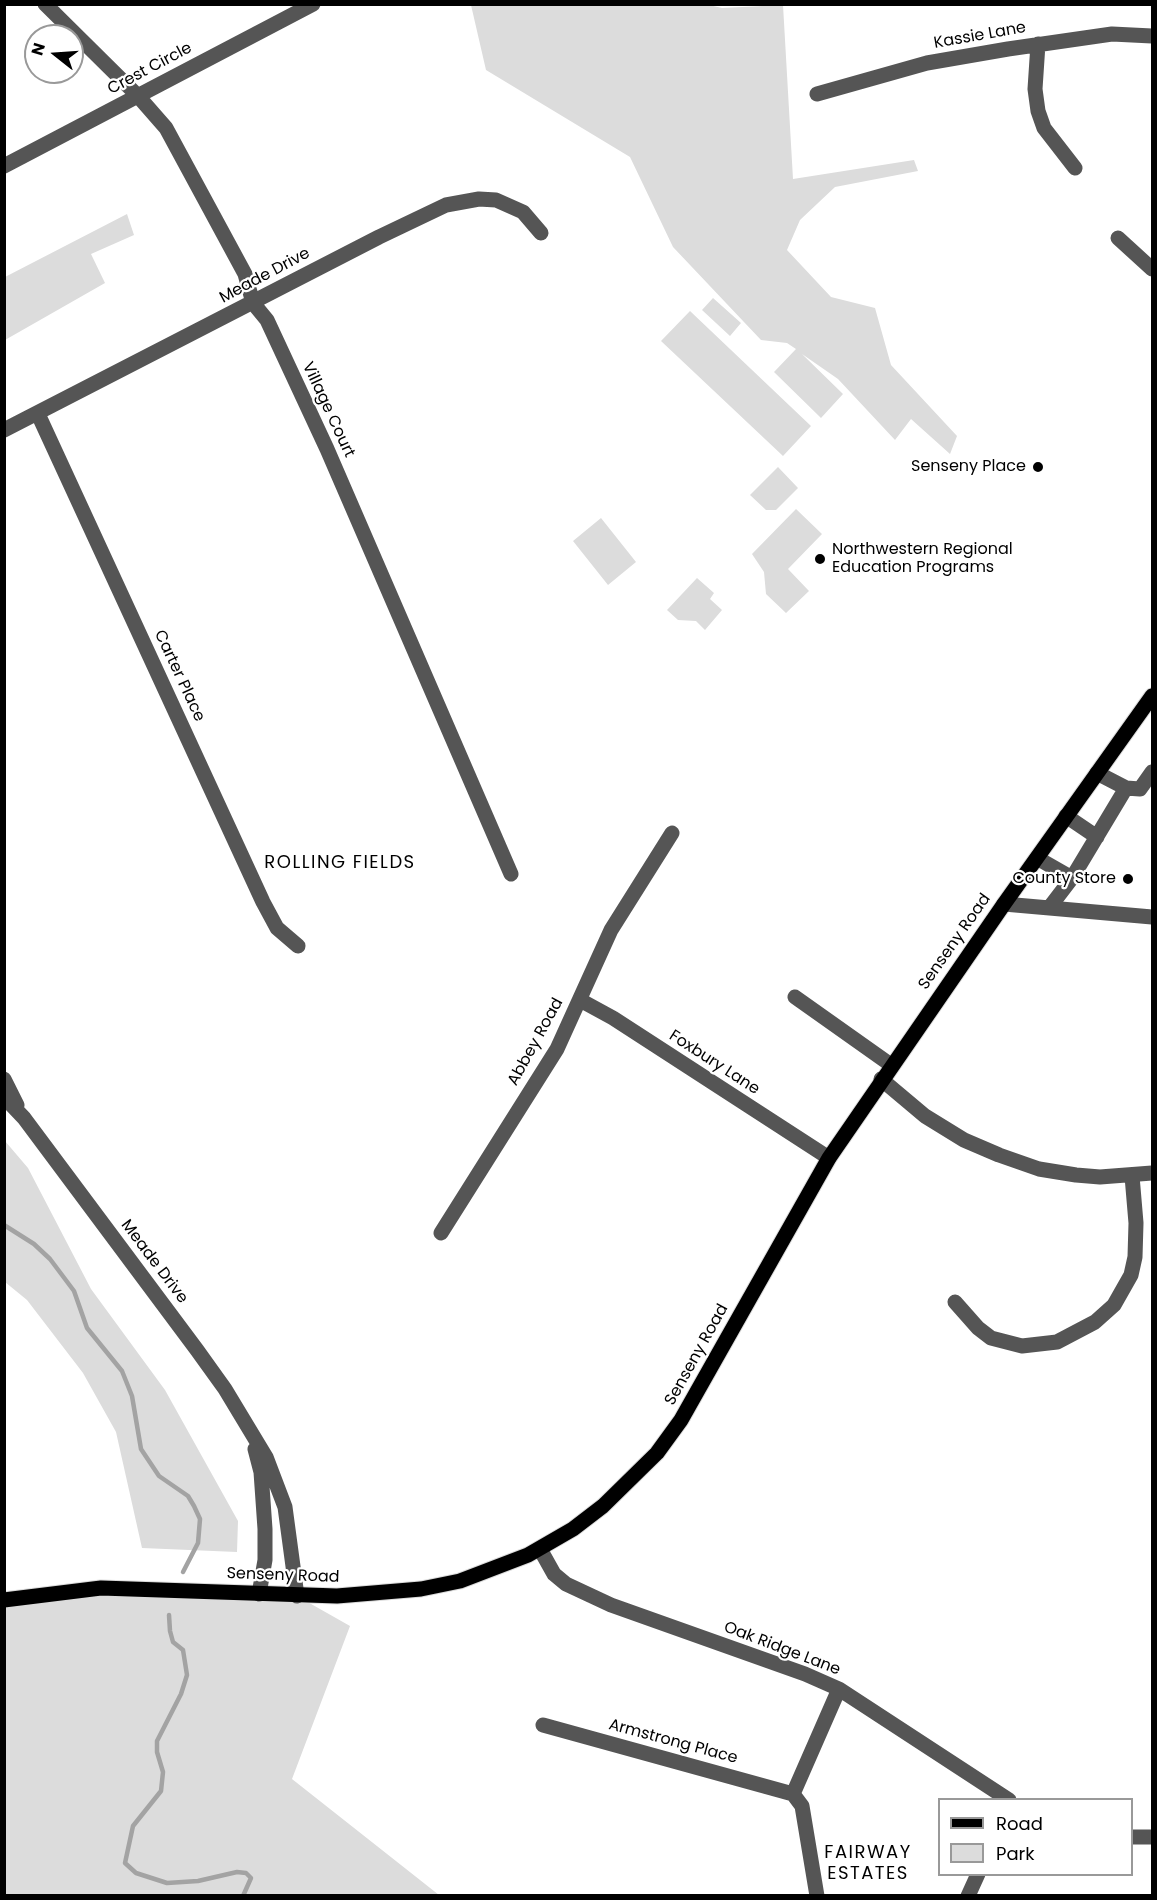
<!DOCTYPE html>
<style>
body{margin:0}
#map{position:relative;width:1157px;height:1900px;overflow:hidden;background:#fff;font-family:Poppins,sans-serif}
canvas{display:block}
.frame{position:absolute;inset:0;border:6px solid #000;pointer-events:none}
.legend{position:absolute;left:938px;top:1798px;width:195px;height:78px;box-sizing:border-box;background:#fff;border:2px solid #999;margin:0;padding:8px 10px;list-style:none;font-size:18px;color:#000}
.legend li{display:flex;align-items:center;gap:12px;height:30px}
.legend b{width:30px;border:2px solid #999}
.north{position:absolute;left:24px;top:24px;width:60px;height:60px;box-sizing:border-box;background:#fff;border:2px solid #999;border-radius:50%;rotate:287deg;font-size:16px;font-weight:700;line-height:24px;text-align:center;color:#000}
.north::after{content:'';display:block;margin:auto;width:21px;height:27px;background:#000;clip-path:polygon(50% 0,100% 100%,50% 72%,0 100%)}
</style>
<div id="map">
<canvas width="1157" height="1900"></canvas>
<div class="frame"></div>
<ul class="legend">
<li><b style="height:8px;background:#000"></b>Road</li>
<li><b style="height:16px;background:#dcdcdc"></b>Park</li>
</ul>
<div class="north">N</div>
</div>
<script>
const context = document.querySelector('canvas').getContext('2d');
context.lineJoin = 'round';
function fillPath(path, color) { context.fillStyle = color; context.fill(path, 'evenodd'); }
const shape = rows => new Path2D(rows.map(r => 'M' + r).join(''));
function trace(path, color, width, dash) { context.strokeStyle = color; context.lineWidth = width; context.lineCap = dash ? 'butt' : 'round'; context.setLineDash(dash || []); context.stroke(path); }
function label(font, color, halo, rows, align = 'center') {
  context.font = font + ' Poppins,sans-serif'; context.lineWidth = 4.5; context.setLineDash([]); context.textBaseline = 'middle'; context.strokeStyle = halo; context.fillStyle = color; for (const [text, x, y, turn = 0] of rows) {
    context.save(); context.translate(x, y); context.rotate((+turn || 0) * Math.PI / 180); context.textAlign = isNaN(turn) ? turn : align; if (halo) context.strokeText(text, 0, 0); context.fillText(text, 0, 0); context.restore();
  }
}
fillPath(shape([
 [709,5,722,8,783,5,793,179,914,160,918,171,835,187,800,220,787,250,831,297,875,308,891,365,957,436,950,454,911,419,895,440,838,379,802,354,843,394,821,418,774,372,796,349,787,343,761,340,673,247,630,157,486,70,471,5],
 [127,214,134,235,91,254,105,283,5,340,5,277],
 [713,298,741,323,730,336,702,310],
 [690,311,811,426,783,456,661,341],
 [778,467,798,488,776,510,766,510,750,495],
 [796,509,822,534,788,569,809,591,786,613,766,594,764,572,752,554],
 [601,518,636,562,608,585,573,541],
 [697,578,714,593,710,599,722,610,705,630,696,621,678,620,667,610],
 [5,1141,28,1168,91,1289,165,1390,238,1521,237,1552,142,1548,116,1432,83,1373,27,1300,5,1282],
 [73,1590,297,1596,350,1626,292,1779,439,1895,5,1896,5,1604]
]), '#dcdcdc');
trace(shape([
 [4,1225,34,1244,50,1259,74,1291,87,1328,122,1371,132,1396,141,1449,159,1476,188,1496,194,1506,200,1519,198,1543,183,1572],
 [169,1615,170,1631,173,1642,183,1650,187,1675,181,1694,157,1741,157,1752,163,1772,161,1791,133,1826,125,1863,136,1873,167,1883,198,1881,237,1872,246,1873,251,1878,243,1896]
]), '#a3a3a3', 4.5);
const major = shape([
 [4,1600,101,1588,337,1596,421,1589,460,1581,528,1555,573,1529,603,1506,657,1453,681,1420,829,1158,1004,904,1152,696]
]);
trace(major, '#dbdbdb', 17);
trace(shape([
 [45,4,138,96,166,128,245,274,253,303,267,320,327,449,511,874],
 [1038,44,1035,89,1038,111,1044,128,1075,168],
 [817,94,927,63,1008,49,1112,34,1152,36],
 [4,166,313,4],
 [1118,238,1152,269],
 [38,414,263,902,277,928,298,946],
 [4,430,379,237,446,205,479,199,496,200,523,212,541,233],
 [1097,773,1126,788,1140,789,1152,772],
 [1066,816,1097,837],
 [1037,858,1072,878],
 [1004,904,1152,917],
 [1049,908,1072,878,1126,788],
 [795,997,891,1065],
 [580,1000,613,1018,829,1158],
 [4,1079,17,1105],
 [881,1079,925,1116,964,1140,999,1155,1039,1169,1076,1175,1100,1177,1152,1173],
 [4,1097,24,1118,197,1350,225,1389,266,1457,285,1507,297,1596],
 [441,1233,557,1049,611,930,672,833],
 [955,1302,978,1328,991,1338,1022,1346,1057,1342,1095,1322,1114,1305,1131,1275,1135,1257,1136,1223,1132,1176],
 [255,1449,261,1472,265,1529,265,1560,259,1594],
 [540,1549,554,1574,566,1584,611,1605,805,1674,839,1689,1009,1800],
 [543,1725,793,1794,802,1806,817,1896],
 [793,1794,839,1689],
 [1132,1837,1152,1837],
 [968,1896,978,1874]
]), '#555', 15);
trace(major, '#000', 15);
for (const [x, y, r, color] of [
 [1038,467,6,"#000"],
 [820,559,6,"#000"],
 [1128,879,6,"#000"]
]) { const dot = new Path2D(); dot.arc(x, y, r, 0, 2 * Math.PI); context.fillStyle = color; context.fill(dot); trace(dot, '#fff', 2); }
label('16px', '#000', '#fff', [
 ["Kassie Lane",980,36,-10],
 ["Crest Circle",150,69,-28],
 ["Meade Drive",265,276,-28],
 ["Village Court",328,410,65],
 ["Carter Place",179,676,65],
 ["Senseny Road",955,942,-55],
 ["Abbey Road",536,1042,-61],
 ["Foxbury Lane",714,1063,33],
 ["Meade Drive",154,1262,53],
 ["Senseny Road",697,1355,-61],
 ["Senseny Road",283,1576,2],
 ["Oak Ridge Lane",782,1649,21],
 ["Armstrong Place",673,1742,15]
]);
label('16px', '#000', '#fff', [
 ["Senseny Place",1026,467],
 ["Northwestern Regional",832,550,"left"],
 ["Education Programs",832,568,"left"],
 ["County Store",1116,879]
], 'right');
context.letterSpacing = '1.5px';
label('18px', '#000', '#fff', [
 ["ROLLING FIELDS",340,863],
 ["FAIRWAY",868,1853],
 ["ESTATES",868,1874]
]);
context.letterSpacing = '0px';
</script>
